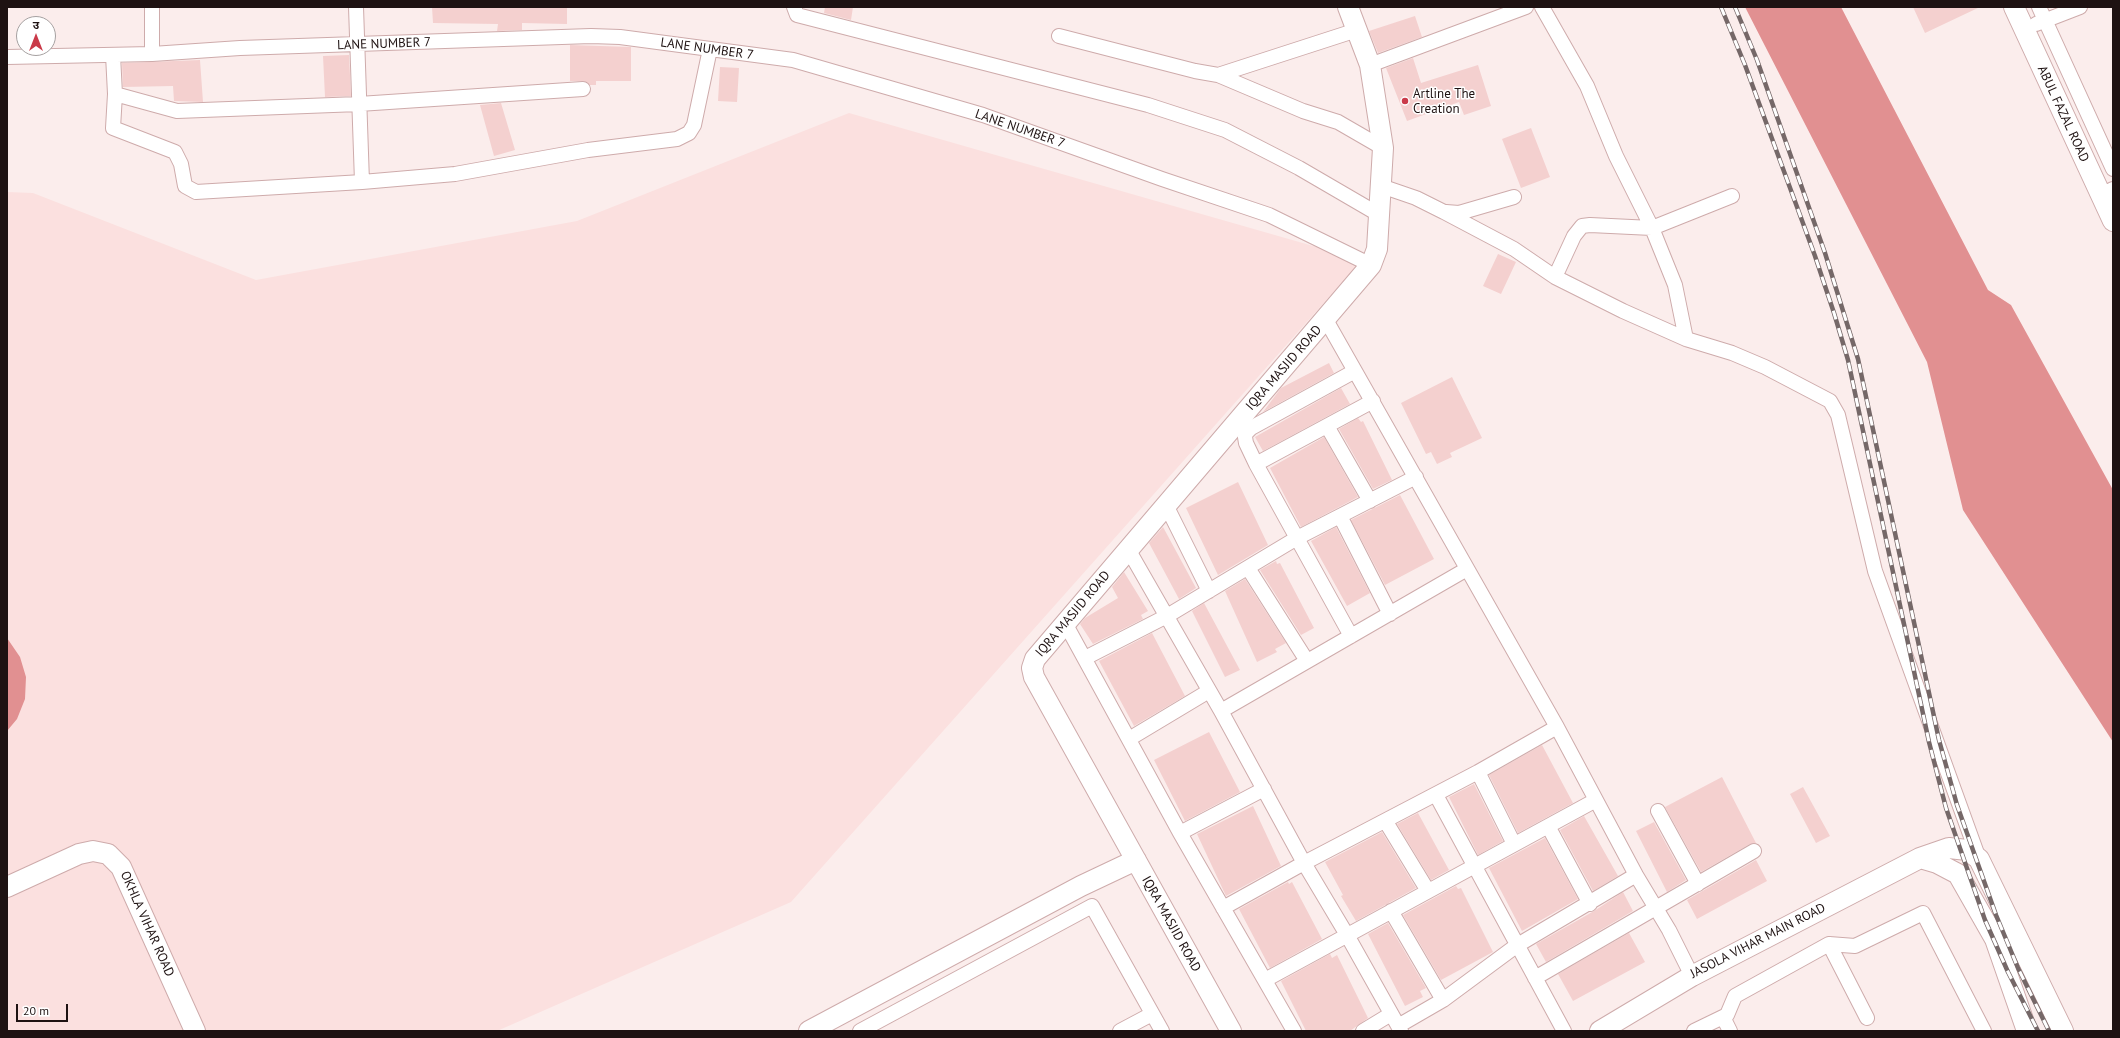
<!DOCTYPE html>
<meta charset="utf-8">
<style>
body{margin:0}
#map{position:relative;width:2120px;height:1038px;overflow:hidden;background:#fbedec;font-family:"PT Sans","Noto Sans Devanagari",sans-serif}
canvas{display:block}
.frame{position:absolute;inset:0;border:8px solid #1e1212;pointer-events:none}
.north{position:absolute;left:16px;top:16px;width:40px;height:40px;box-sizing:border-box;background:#fff;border:1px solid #a5a0a0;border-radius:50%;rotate:0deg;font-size:11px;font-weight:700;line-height:16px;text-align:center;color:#1e1212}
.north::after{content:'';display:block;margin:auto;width:14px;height:18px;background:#ca3a49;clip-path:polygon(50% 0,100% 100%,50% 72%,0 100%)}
.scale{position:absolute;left:16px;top:1004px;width:52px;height:18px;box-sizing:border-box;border:2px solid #1e1212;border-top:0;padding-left:5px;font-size:12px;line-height:14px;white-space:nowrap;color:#1e1212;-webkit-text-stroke:3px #fff;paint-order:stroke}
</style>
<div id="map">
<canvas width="2120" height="1038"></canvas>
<div class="frame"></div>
<div class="north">उ</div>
<div class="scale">20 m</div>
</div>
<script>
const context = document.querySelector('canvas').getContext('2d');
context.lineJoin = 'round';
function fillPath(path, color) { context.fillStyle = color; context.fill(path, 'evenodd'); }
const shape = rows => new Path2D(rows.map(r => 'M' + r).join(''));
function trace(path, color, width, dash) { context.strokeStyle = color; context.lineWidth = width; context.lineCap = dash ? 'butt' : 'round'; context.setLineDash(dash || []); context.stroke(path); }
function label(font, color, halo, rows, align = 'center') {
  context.font = font + ' "PT Sans",sans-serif'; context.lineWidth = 3; context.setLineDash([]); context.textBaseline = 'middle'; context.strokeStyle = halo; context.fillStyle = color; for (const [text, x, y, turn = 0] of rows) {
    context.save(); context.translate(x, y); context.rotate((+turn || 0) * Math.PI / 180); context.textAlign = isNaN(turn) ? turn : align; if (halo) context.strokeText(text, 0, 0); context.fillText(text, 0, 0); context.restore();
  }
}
fillPath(shape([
 [849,113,1362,260,791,902,497,1031,7,1031,7,192,33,193,256,280,577,221]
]), '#fbe0df');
fillPath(shape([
 [1745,7,1841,7,1988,290,2011,305,2113,490,2113,742,1963,510,1927,362],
 [7,638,20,657,26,677,25,699,17,719,7,731]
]), '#e19091');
fillPath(shape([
 [432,7,567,7,567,24,522,23,522,30,497,31,498,24,433,23],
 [825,7,853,7,851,20,824,13],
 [1913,7,1980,7,1925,33],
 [1415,16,1422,37,1378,53,1369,31],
 [570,45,631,47,631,81,596,81,596,85,590,85,583,81,570,81],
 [349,55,351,96,325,97,323,56],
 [1413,58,1421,83,1478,65,1491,106,1464,115,1459,102,1407,121,1386,68],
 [200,60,203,102,174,101,173,86,123,87,122,63],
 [720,67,739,68,737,102,718,101],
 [501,103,515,150,494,156,480,105],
 [1531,128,1550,177,1521,188,1502,139],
 [1498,254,1516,262,1501,294,1483,286],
 [1329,363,1334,373,1263,412,1281,388],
 [1452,377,1482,438,1450,453,1452,457,1437,464,1431,452,1426,454,1401,403],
 [1341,388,1350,404,1263,451,1255,437],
 [1358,418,1361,422,1363,421,1392,480,1373,489,1339,429],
 [1324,437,1358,497,1301,527,1270,468],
 [1238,482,1268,545,1218,575,1186,508],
 [1400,495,1434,559,1385,585,1351,520],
 [1163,527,1196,588,1179,599,1149,543],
 [1336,527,1370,593,1347,606,1311,541],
 [1276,561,1277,564,1280,563,1314,628,1301,635,1260,570],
 [1124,572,1148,611,1141,615,1143,619,1093,644,1080,624,1085,618,1118,598,1112,587],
 [1245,579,1286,643,1275,649,1277,652,1257,662,1225,591],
 [1204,603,1240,670,1225,677,1192,611],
 [1152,633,1185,696,1134,726,1099,661],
 [1209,732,1240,792,1185,821,1154,760],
 [1542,745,1573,803,1518,833,1489,775],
 [1722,777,1756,843,1750,844,1701,872,1665,807],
 [1474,784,1503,841,1478,855,1449,797],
 [1803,787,1830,836,1816,843,1790,794],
 [1253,806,1281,866,1226,896,1197,834],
 [1418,813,1449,870,1431,880,1397,824],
 [1584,816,1618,876,1593,891,1560,830],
 [1654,822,1686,880,1667,892,1636,831],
 [1382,832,1416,888,1356,921,1341,896,1343,895,1325,862],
 [1545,838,1578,899,1522,931,1489,868],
 [1756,860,1767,881,1697,919,1687,900],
 [1288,882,1289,884,1292,882,1322,939,1270,968,1239,909],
 [1456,886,1458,889,1461,888,1493,952,1441,980,1403,915],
 [1623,892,1633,911,1546,962,1536,944,1594,911],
 [1388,923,1426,988,1420,991,1423,997,1405,1006,1368,934],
 [1629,933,1645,962,1573,1001,1558,974],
 [1330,954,1332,958,1337,955,1368,1018,1350,1031,1306,1031,1281,981]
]), '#f4d0cf');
const street = shape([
 [356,7,362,182],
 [794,7,797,15,1148,105,1225,130,1299,168,1378,214],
 [1542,7,1587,86,1616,156,1652,228,1675,285,1686,339],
 [2039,7,2113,169],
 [2036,24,2080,7],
 [1059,36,1195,71,1218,75,1303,111,1338,122,1383,148],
 [152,54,152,7],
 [113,55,115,94,113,128,175,152,181,164,185,186,196,192,362,182,455,174,588,150,677,139,689,133,694,125,710,49],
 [7,57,152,54,240,48,591,36,620,37,793,60,983,115,1162,179,1269,215,1371,265],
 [1370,65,1526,7],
 [1218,75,1357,30],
 [115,94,177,111,359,104,583,89],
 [1381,186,1416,198,1444,212,1514,249,1555,277,1623,311,1686,339,1732,353,1765,367,1830,401,1838,415,1875,571,1979,859],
 [2101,195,2113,189],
 [1446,212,1459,213,1514,197],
 [1555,277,1574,236,1582,226,1590,225,1652,228,1732,196],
 [1326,320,1557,727,1636,875,1669,930,1692,976],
 [1327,426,1370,501],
 [1256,464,1373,401],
 [1166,505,1209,591],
 [1340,516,1390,614],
 [1128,549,1221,711,1304,863,1347,935,1401,1031],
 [1248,568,1307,661],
 [1065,623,1180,833,1294,1031],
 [1351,636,1256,464,1246,443,1245,437,1246,433,1251,428,1355,371],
 [1085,658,1167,616,1297,538,1416,477],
 [1221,711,1467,569],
 [1129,739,1209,691],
 [1478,772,1514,844],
 [1436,795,1564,1031],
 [1658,811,1698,884],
 [1386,822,1428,891],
 [1548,826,1590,904],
 [1180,833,1264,789],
 [1223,908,1304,863,1478,772,1557,727],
 [1391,911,1443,1000],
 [1829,944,1867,1018],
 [1535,978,1754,851],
 [1265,980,1596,800],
 [1723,1017,1730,1031],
 [1398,1026,1443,1000,1516,946,1636,875],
 [860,1031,1092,906,1162,1031],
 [1120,1031,1152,1014],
 [1363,1031,1391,1014],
 [1694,1031,1727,1015,1735,996,1829,944,1855,946,1923,913,1984,1031]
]);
const secondary = shape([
 [2014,7,2113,221],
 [1920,858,1937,863,1958,874,1995,939,2027,1031],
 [7,887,79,854,93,851,108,854,121,867,195,1031],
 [809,1031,1081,886,1136,860],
 [1231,1031,1034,677,1032,668,1035,659,1371,265,1377,249,1383,148,1370,65,1348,7],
 [1600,1031,1692,976,1920,858,1949,848,1967,850,1979,859,2063,1031]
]);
trace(street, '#ceabab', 16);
trace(secondary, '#ceabab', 22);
trace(street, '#fff', 14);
trace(secondary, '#fff', 20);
const rail = shape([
 [1721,7,1745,65,1815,256,1834,313,1848,360,1929,742,1946,808,1985,920,2008,972,2038,1031],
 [1735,7,1757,60,1825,253,1858,359,1939,740,1957,805,1996,915,2018,968,2049,1031]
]);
trace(rail, '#756868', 4.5);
trace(rail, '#fff', 3, [9]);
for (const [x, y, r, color] of [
 [1405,101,4,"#ca3a49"]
]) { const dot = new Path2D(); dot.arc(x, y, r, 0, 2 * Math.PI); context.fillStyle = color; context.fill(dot); trace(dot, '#fff', 1.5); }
label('13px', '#1e1212', '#fff', [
 ["LANE NUMBER 7",384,44,-2],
 ["LANE NUMBER 7",707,49,8],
 ["ABUL FAZAL ROAD",2063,114,65],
 ["LANE NUMBER 7",1020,129,19],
 ["IQRA MASJID ROAD",1284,368,-49],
 ["IQRA MASJID ROAD",1073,614,-50],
 ["OKHLA VIHAR ROAD",147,924,66],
 ["IQRA MASJID ROAD",1171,924,61],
 ["JASOLA VIHAR MAIN ROAD",1758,941,-27]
]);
label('13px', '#1e1212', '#fff', [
 ["Artline The",1413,94],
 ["Creation",1413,109]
], 'left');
</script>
